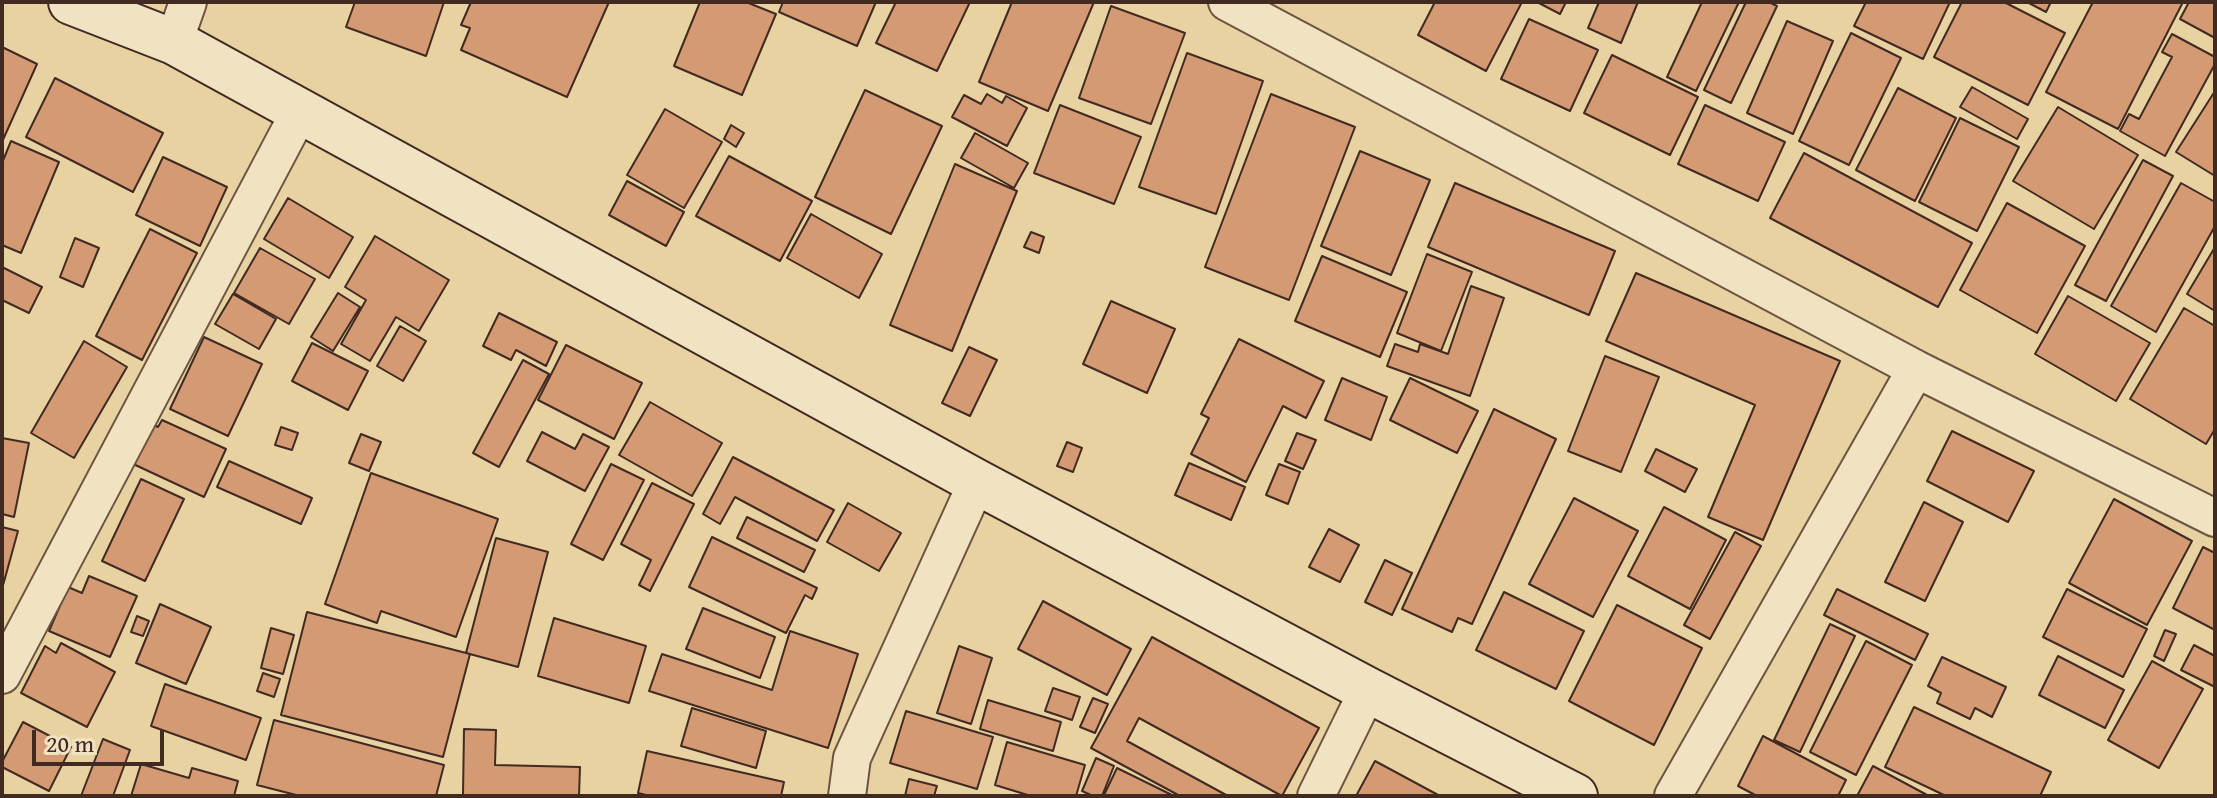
<!DOCTYPE html>
<style>
body{margin:0}
#map{position:relative;width:2217px;height:798px;overflow:hidden;background:#e9d2a1;font-family:"Gentium Book Plus",serif}
canvas{display:block}
.frame{position:absolute;inset:0;border:4px solid #412a21;pointer-events:none}
.scale{position:absolute;left:32px;top:730px;width:132px;height:36px;box-sizing:border-box;border:4px solid #412a21;border-top:0;padding-left:10px;font-size:24px;line-height:28px;white-space:nowrap;color:#412a21;-webkit-text-stroke:6px #f1e2c2;paint-order:stroke}
</style>
<div id="map">
<canvas width="2217" height="798"></canvas>
<div class="frame"></div>
<div class="scale">20 m</div>
</div>
<script>
const context = document.querySelector('canvas').getContext('2d');
context.lineJoin = 'round';
function fillPath(path, color) { context.fillStyle = color; context.fill(path, 'evenodd'); }
const shape = rows => new Path2D(rows.map(r => 'M' + r).join(''));
function trace(path, color, width, dash) { context.strokeStyle = color; context.lineWidth = width; context.lineCap = dash ? 'butt' : 'round'; context.setLineDash(dash || []); context.stroke(path); }
const building = shape([
 [355,2,444,2,426,56,346,27,355,2],
 [471,2,609,2,567,97,461,50,470,28,461,25,471,2],
 [700,2,746,2,776,14,742,95,674,66,700,2],
 [783,2,876,2,857,46,779,12,783,2],
 [896,2,970,2,937,71,876,43,896,2],
 [1012,2,1094,2,1048,111,979,82,1012,2],
 [1435,2,1522,2,1486,71,1418,35,1435,2],
 [1537,2,1566,2,1560,14,1537,2],
 [1599,2,1638,2,1621,43,1588,28,1599,2],
 [1702,2,1739,2,1696,91,1667,77,1702,2],
 [1746,2,1769,2,1777,6,1731,103,1704,90,1746,2],
 [1866,2,1950,2,1923,59,1854,26,1866,2],
 [1962,2,2004,2,2065,33,2028,105,1934,57,1962,2],
 [2027,2,2051,2,2046,12,2027,2],
 [2093,2,2183,2,2118,129,2046,92,2093,2],
 [2189,2,2215,2,2215,38,2180,19,2189,2],
 [1111,6,1185,33,1151,124,1079,98,1111,6],
 [1529,19,1598,50,1570,111,1501,79,1529,19],
 [1787,21,1833,41,1793,134,1747,113,1787,21],
 [1851,33,1901,58,1849,165,1799,141,1851,33],
 [2172,34,2215,57,2215,64,2165,156,2120,131,2129,114,2139,119,2172,57,2162,52,2172,34],
 [2,47,37,64,2,142,2,47],
 [1187,53,1263,81,1216,214,1139,187,1187,53],
 [1612,55,1698,97,1670,155,1584,113,1612,55],
 [55,78,163,133,133,192,26,137,55,78],
 [1972,87,2028,119,2017,139,1960,107,1972,87],
 [1898,88,1956,118,1915,201,1856,170,1898,88],
 [865,90,942,126,891,234,815,197,865,90],
 [2215,91,2215,176,2176,152,2215,91],
 [987,94,1002,103,1006,96,1027,108,1007,146,952,117,964,95,981,104,987,94],
 [1271,94,1355,127,1289,300,1205,267,1271,94],
 [1060,105,1141,137,1114,204,1034,173,1060,105],
 [1705,105,1785,142,1758,201,1678,164,1705,105],
 [2058,107,2138,155,2094,229,2013,181,2058,107],
 [665,109,722,142,684,208,627,175,665,109],
 [1960,118,2019,147,1977,231,1919,202,1960,118],
 [731,125,744,133,736,147,724,139,731,125],
 [975,133,1028,163,1014,188,961,158,975,133],
 [11,141,59,162,21,253,2,245,2,163,11,141],
 [1360,151,1430,180,1391,275,1321,246,1360,151],
 [1804,153,1972,243,1938,307,1770,218,1804,153],
 [729,156,812,201,780,261,696,216,729,156],
 [163,157,227,187,200,246,136,215,163,157],
 [2143,160,2173,176,2106,301,2075,285,2143,160],
 [955,164,1017,191,952,351,890,325,955,164],
 [627,181,684,212,666,246,609,215,627,181],
 [1455,183,1615,251,1589,315,1428,247,1455,183],
 [2181,183,2215,202,2215,226,2156,332,2111,306,2181,183],
 [288,198,353,237,329,278,264,239,288,198],
 [2007,203,2085,246,2037,333,1960,290,2007,203],
 [811,214,882,254,859,298,787,258,811,214],
 [150,229,197,253,142,360,96,336,150,229],
 [1031,232,1044,237,1039,253,1024,247,1031,232],
 [375,236,449,280,419,331,396,317,370,361,341,344,366,300,345,287,375,236],
 [75,238,99,248,83,287,60,277,75,238],
 [2215,247,2215,311,2187,294,2215,247],
 [260,248,315,279,289,324,234,293,260,248],
 [1427,254,1472,272,1441,351,1397,333,1427,254],
 [1322,256,1407,292,1380,357,1295,321,1322,256],
 [2,267,42,287,29,313,2,300,2,267],
 [1636,273,1840,361,1763,540,1708,517,1755,405,1606,341,1636,273],
 [1471,286,1504,298,1470,396,1387,366,1395,344,1418,352,1420,344,1448,354,1471,286],
 [338,293,360,307,333,351,311,337,338,293],
 [233,294,276,319,259,349,215,324,233,294],
 [2068,296,2150,343,2116,401,2035,354,2068,296],
 [1111,301,1175,329,1147,393,1083,364,1111,301],
 [2184,308,2215,326,2215,429,2206,444,2130,399,2184,308],
 [499,313,557,342,546,366,516,350,511,360,483,346,499,313],
 [400,326,426,341,403,381,377,366,400,326],
 [204,337,262,364,228,436,170,409,204,337],
 [1239,339,1324,381,1306,418,1283,406,1246,482,1191,454,1209,418,1201,414,1239,339],
 [84,341,127,367,74,458,31,433,84,341],
 [312,343,368,371,348,410,292,381,312,343],
 [566,345,642,383,614,439,538,400,566,345],
 [969,347,997,360,970,416,942,403,969,347],
 [1605,356,1659,377,1621,472,1568,451,1605,356],
 [523,360,549,374,499,467,473,453,523,360],
 [1342,378,1387,397,1371,440,1325,420,1342,378],
 [1410,378,1478,411,1457,453,1390,420,1410,378],
 [650,402,722,443,692,496,619,455,650,402],
 [1494,409,1556,439,1472,624,1458,618,1452,632,1402,609,1494,409],
 [162,420,226,449,204,497,131,463,150,423,158,427,162,420],
 [281,427,298,433,292,450,275,445,281,427],
 [1952,431,2034,471,2008,522,1927,481,1952,431],
 [542,432,575,449,583,434,609,447,585,491,527,461,542,432],
 [1297,433,1316,440,1303,469,1285,461,1297,433],
 [361,434,381,442,369,471,349,463,361,434],
 [2,438,29,443,14,517,2,514,2,438],
 [1067,442,1082,448,1073,472,1057,466,1067,442],
 [1656,449,1697,469,1685,492,1645,471,1656,449],
 [733,457,834,510,817,541,735,497,720,524,703,514,733,457],
 [229,461,312,498,301,524,217,487,229,461],
 [1189,463,1245,487,1231,520,1175,495,1189,463],
 [611,464,644,480,603,560,571,544,611,464],
 [1279,464,1300,472,1288,504,1266,495,1279,464],
 [371,473,498,519,456,637,381,611,377,623,325,604,371,473],
 [141,479,184,499,145,581,102,561,141,479],
 [652,483,694,504,650,591,639,585,651,560,621,544,652,483],
 [1574,498,1638,531,1593,617,1529,584,1574,498],
 [2114,499,2192,541,2147,625,2069,583,2114,499],
 [1924,502,1963,522,1925,601,1885,582,1924,502],
 [848,503,901,533,879,571,827,542,848,503],
 [1664,507,1726,540,1690,609,1628,576,1664,507],
 [747,517,815,550,804,572,737,538,747,517],
 [2,527,18,531,2,589,2,527],
 [1329,529,1359,545,1340,582,1309,567,1329,529],
 [1735,532,1761,546,1710,639,1684,625,1735,532],
 [712,537,817,588,812,599,805,595,786,633,689,587,712,537],
 [496,538,548,552,518,667,466,653,496,538],
 [2203,547,2215,553,2215,630,2173,608,2203,547],
 [1385,560,1412,573,1392,615,1365,602,1385,560],
 [89,576,137,596,110,657,49,631,68,587,82,593,89,576],
 [1837,589,1928,634,1915,660,1824,615,1837,589],
 [2067,589,2147,629,2123,677,2043,637,2067,589],
 [1504,592,1584,631,1556,689,1476,650,1504,592],
 [1043,601,1131,649,1107,695,1018,649,1043,601],
 [160,604,211,627,186,684,136,663,160,604],
 [1617,605,1702,648,1654,745,1569,701,1617,605],
 [703,608,775,637,760,678,686,649,703,608],
 [307,612,470,654,443,757,281,715,307,612],
 [137,616,149,621,143,636,131,632,137,616],
 [554,618,646,646,629,703,538,676,554,618],
 [1830,624,1855,636,1800,752,1774,740,1830,624],
 [271,628,294,635,283,674,261,668,271,628],
 [2165,630,2176,634,2164,661,2154,656,2165,630],
 [790,631,858,654,828,748,649,691,662,654,772,690,790,631],
 [1152,637,1319,728,1282,796,1139,718,1127,741,1228,796,1180,796,1091,748,1152,637],
 [1866,641,1912,665,1856,775,1810,752,1866,641],
 [61,643,115,672,87,727,21,693,45,646,56,653,61,643],
 [2194,645,2215,656,2215,687,2181,670,2194,645],
 [959,646,992,658,971,724,937,713,959,646],
 [2058,656,2124,690,2105,728,2039,695,2058,656],
 [1942,657,2006,687,1992,717,1975,708,1970,719,1937,703,1941,693,1928,686,1942,657],
 [2152,661,2203,689,2159,768,2108,740,2152,661],
 [263,673,280,679,274,697,257,691,263,673],
 [165,684,261,718,246,760,151,726,165,684],
 [1053,688,1080,697,1072,720,1045,711,1053,688],
 [1093,698,1108,704,1095,733,1080,727,1093,698],
 [988,700,1061,722,1053,751,980,729,988,700],
 [1914,707,2051,772,2040,796,1946,796,1885,767,1914,707],
 [692,708,766,731,756,768,681,746,692,708],
 [906,711,993,737,977,789,890,763,906,711],
 [274,720,444,765,436,796,300,796,257,785,274,720],
 [23,722,71,747,49,791,2,767,2,762,23,722],
 [464,729,496,730,495,765,580,767,579,796,463,795,464,729],
 [1763,736,1846,780,1838,796,1757,796,1738,786,1763,736],
 [103,739,130,750,113,796,81,796,103,739],
 [1007,742,1085,765,1076,796,1031,796,995,785,1007,742],
 [647,751,784,782,781,796,650,796,638,793,647,751],
 [1096,758,1114,766,1102,796,1093,796,1082,791,1096,758],
 [1375,761,1440,796,1356,796,1375,761],
 [141,764,189,778,192,768,238,781,234,796,131,796,141,764],
 [1873,766,1929,796,1857,796,1873,766],
 [1117,768,1174,796,1104,795,1117,768],
 [909,779,937,786,934,796,905,796,909,779]
]);
fillPath(building, '#d39a73');
trace(building, '#412a21', 2);
const street = shape([
 [1227,2,1916,369,2215,518],
 [174,42,188,2],
 [2,675,299,113],
 [847,796,852,758,977,482],
 [1316,796,1368,690],
 [1673,796,1916,369]
]);
const secondary = shape([
 [71,2,174,42,977,482,1368,690,1575,796]
]);
trace(street, '#6b5441', 40);
trace(secondary, '#412a21', 48);
trace(street, '#f1e2c2', 36);
trace(secondary, '#f1e2c2', 44);
</script>
